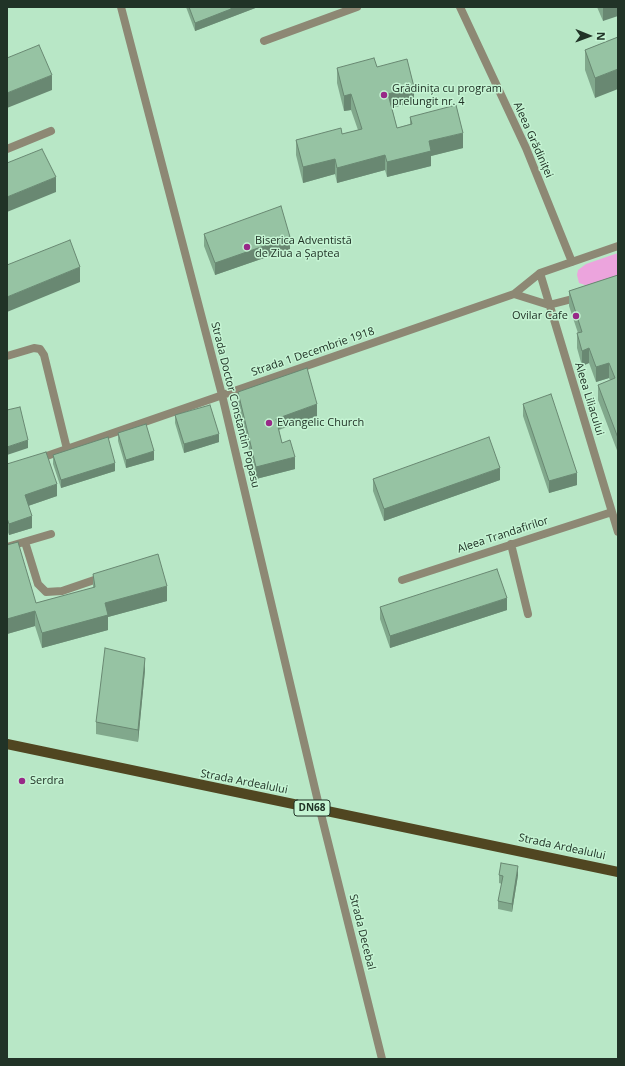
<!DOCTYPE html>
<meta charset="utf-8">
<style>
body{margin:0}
#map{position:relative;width:625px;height:1066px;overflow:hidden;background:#b8e7c6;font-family:"Open Sans",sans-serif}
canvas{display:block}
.frame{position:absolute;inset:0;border:8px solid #213327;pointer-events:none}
.north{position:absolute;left:569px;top:16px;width:40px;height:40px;-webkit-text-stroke:3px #c5f4d3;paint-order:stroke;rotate:91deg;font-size:11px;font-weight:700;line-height:16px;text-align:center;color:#213327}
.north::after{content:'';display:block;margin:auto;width:14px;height:18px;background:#213327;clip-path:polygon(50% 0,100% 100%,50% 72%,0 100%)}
</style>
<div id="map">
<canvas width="625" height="1066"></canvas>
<div class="frame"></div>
<div class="north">N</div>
</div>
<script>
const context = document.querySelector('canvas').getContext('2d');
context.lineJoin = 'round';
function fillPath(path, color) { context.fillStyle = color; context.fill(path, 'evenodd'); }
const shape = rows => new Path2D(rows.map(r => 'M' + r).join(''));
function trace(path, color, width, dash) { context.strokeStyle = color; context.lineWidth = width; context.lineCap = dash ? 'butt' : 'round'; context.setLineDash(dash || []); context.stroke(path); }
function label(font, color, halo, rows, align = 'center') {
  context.font = font + ' "Open Sans",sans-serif'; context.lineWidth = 3; context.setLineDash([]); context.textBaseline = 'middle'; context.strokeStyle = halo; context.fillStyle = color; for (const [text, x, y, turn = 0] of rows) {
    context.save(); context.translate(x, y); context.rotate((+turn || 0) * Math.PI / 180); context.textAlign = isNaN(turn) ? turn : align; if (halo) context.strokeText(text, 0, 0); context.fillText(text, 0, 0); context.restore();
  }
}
fillPath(shape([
 [618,253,618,276,588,286,579,283,577,275,578,270,586,264]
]), '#eca4dd');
trace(shape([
 [121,7,222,395,320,810,382,1059],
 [460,7,526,148,572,262],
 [264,41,357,7],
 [7,149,51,131],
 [540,273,618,532],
 [514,294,549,305,580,297],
 [7,356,34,348,40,349,44,355,67,449],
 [38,459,514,294,540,273,618,246],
 [25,542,38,584,46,592,62,591,103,577],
 [511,544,528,614],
 [7,547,51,534],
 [402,580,612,512]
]), '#8d8874', 8);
trace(shape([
 [7,744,618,872]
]), '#504621', 10);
fillPath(shape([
 [186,7,258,7,195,31],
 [597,7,618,7,603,21],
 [618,37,595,98,585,70,585,50],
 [377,67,414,102,392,108,397,128,410,124,410,117,463,148,431,156,431,166,387,177,385,170,337,183,335,174,303,183,296,155,296,140,342,134,358,130,351,110,344,111,337,83,337,68],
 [204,234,290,249,215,275,204,246],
 [618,275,618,453,598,400,598,385,610,380,609,378,596,382,589,363,582,366,577,348,577,333,578,333,569,306,569,291],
 [238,392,317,416,279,430,282,443,295,469,256,479,238,404],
 [523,404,577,485,549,493,523,416],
 [175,415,219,442,184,453,175,423],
 [118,433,154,460,126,468,118,441],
 [53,455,115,471,61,488,53,464],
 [7,464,57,496,28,506,32,528,9,535,7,530],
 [373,479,500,480,384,521,373,491],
 [7,545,36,603,93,588,93,574,167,601,108,617,108,630,42,648,35,626,7,634],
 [380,607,507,610,390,648,380,619],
 [145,670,138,742,96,734,96,722],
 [499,875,518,875,512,912,498,909,498,901,502,884,499,883]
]), '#81a88c');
fillPath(shape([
 [231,7,258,7,195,31,195,23,231,9],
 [603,7,618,7,618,16,603,21],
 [618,69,618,89,595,98,595,78],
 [52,75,52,90,7,108,7,93],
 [414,87,414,102,388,109,388,94],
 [351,94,351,110,344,111,344,96],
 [463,133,463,148,431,156,431,166,387,177,387,162,429,141],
 [385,155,385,170,337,183,337,168],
 [335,159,335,174,303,183,303,167],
 [56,177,56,192,7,212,7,197],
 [290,237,290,249,215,275,215,263],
 [80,267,80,282,7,312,7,297],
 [589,348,589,363,582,366,582,351],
 [609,363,609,378,596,382,596,367],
 [317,404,317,416,276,430,276,419],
 [219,434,219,442,184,453,184,444],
 [28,440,28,448,7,455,7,447],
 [154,451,154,460,126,468,126,460],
 [295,457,295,469,256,479,256,467],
 [115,463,115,471,61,488,61,480],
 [500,468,500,480,384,521,384,509],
 [577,473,577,485,549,493,549,481],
 [57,484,57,496,25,507,25,495],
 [32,516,32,528,9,535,9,524],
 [167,586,167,601,108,617,108,630,42,648,42,633,105,603],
 [507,598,507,610,390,648,390,636],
 [35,611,35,626,7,634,7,619],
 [145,658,145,670,138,742,138,730],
 [518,866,518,875,512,912,512,904]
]), '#698872');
const building = shape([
 [189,7,231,7,231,9,195,23,189,7],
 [618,37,618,69,595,78,585,50,618,37],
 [39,45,52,75,7,93,7,58,39,45],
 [374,58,377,67,407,59,414,87,388,94,397,128,412,124,410,117,456,105,463,133,429,141,431,151,387,162,385,155,337,168,335,159,303,167,296,140,341,128,342,134,362,129,351,94,344,96,337,68,374,58],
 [42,149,56,177,7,197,7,163,42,149],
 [281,206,290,237,215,263,204,234,281,206],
 [70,240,80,267,7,297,7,265,70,240],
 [618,275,618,438,598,385,615,378,609,363,596,367,589,348,582,351,577,333,582,332,569,291,618,275],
 [307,368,317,404,276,419,282,443,290,440,295,457,256,467,238,392,307,368],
 [551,394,577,473,549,481,523,404,551,394],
 [210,405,219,434,184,444,175,415,210,405],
 [20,407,28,440,7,447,7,410,20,407],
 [146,424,154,451,126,460,118,433,146,424],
 [108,437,115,463,61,480,53,455,108,437],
 [489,437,500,468,384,509,373,479,489,437],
 [46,452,57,484,25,495,32,516,9,524,7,518,7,464,46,452],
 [18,542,36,603,95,587,93,574,158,554,167,586,105,603,108,615,42,633,35,611,7,619,7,545,18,542],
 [497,569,507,598,390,636,380,607,497,569],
 [105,648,145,658,138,730,96,722,105,648],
 [501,863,518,866,512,904,498,901,503,876,499,875,501,863]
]);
fillPath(building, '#96c3a3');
trace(building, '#698872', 1);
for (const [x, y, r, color] of [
 [384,95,4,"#982988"],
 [247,247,4,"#982988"],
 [576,316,4,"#982988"],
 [269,423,4,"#982988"],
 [22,781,4,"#982988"]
]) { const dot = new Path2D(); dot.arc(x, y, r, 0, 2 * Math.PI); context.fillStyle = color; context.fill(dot); trace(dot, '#c5f4d3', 1.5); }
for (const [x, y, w] of [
 [312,808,36]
]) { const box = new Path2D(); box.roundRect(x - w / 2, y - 8, w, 16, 3); context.fillStyle = '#c5f4d3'; context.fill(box); trace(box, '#213327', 1); }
label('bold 10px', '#213327', null, [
 ["DN68",312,808]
]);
label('11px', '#213327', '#c5f4d3', [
 ["Grădinița cu program",392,89],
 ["prelungit nr. 4",392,102],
 ["Biserica Adventistă",255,241],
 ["de Ziua a Șaptea",255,254],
 ["Ovilar Cafe",568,316,"right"],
 ["Evangelic Church",277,423],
 ["Serdra",30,781]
], 'left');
label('11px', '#213327', '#c5f4d3', [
 ["Aleea Grădiniței",533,140,66],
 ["Strada 1 Decembrie 1918",313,352,-19],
 ["Aleea Liliacului",589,399,73],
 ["Strada Doctor Constantin Popasu",235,405,76],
 ["Aleea Trandafirilor",503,535,-18],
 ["Strada Ardealului",244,782,11],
 ["Strada Ardealului",562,847,12],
 ["Strada Decebal",362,932,76]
]);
</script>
